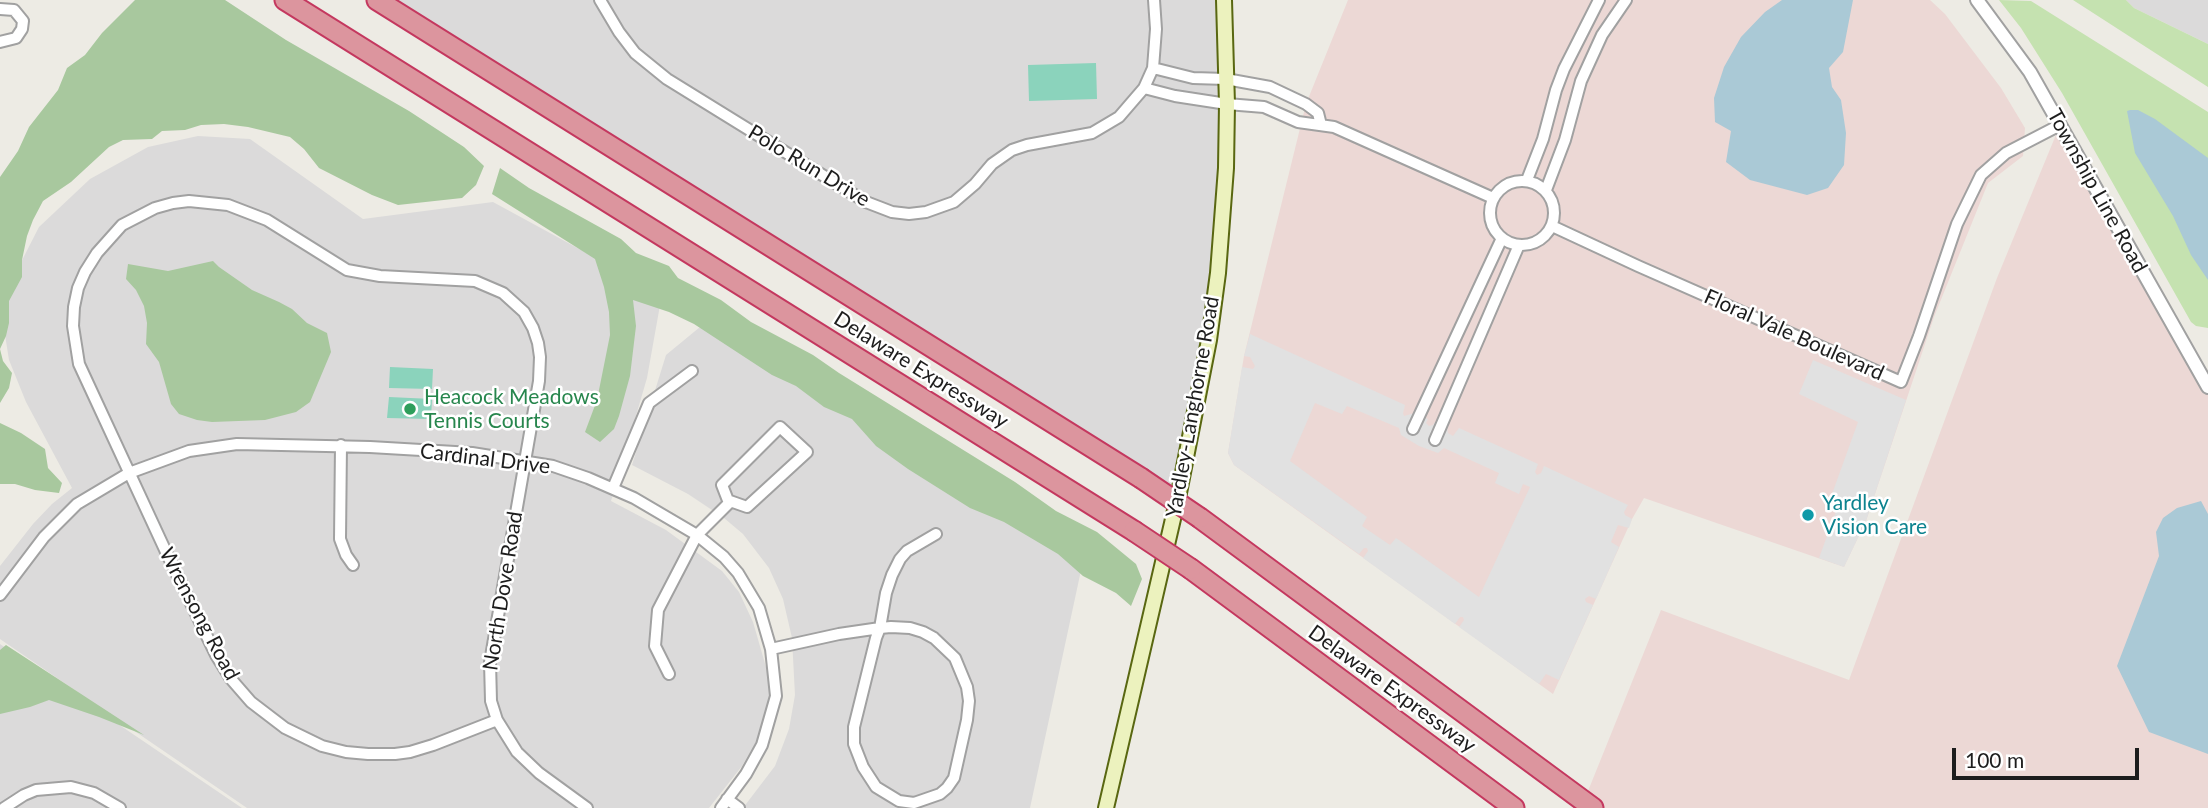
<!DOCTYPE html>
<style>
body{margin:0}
#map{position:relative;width:2208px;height:808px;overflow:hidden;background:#edebe4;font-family:Lato,sans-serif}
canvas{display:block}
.scale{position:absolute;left:1952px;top:748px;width:187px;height:32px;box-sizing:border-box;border:4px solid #1d1d1d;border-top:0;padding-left:9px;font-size:21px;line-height:24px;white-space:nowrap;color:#1d1d1d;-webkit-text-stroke:5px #fff;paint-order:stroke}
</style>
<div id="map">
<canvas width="2208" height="808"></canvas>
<div class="scale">100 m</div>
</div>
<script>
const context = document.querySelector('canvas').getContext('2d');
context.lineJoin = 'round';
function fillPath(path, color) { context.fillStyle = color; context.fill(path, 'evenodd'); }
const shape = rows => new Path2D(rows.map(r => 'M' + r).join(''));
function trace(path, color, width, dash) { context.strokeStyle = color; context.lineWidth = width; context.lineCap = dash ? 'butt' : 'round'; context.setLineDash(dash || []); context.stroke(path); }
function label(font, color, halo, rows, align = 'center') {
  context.font = font + ' Lato,sans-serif'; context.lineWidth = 5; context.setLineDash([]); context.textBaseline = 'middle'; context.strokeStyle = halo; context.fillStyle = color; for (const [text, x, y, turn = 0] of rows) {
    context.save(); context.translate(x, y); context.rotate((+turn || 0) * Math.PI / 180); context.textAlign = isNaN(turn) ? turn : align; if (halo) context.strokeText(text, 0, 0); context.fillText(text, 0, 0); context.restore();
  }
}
fillPath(shape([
 [377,0,1224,0,1223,215,1177,502],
 [2126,0,2208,0,2208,44,2134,8],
 [198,136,250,139,363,219,493,202,662,294,647,378,611,501,666,530,722,571,739,592,753,622,770,681,770,701,756,742,742,766,709,808,247,808,0,639,0,566,33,524,52,504,72,488,26,402,9,360,3,322,15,274,39,227,90,179,148,147],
 [717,313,1086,547,1030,808,743,808,775,766,789,729,795,695,792,638,783,599,769,568,743,534,724,518,688,494,632,465,666,355],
 [0,644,242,808,0,808]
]), '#dbdada');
fillPath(shape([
 [1348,0,1930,0,1945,14,2001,88,2025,128,2023,156,1988,183,1934,317,1866,521,1844,567,1644,498,1632,519,1553,694,1234,465,1228,453,1244,356,1306,104],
 [2060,125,2208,387,2208,808,1593,808,1584,801,1661,610,1849,680,1997,278]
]), '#ecd8d5');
fillPath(shape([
 [1999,0,2031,1,2208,112,2208,328,2196,326,2191,322,2062,93,2021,28],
 [2073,0,2126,0,2134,8,2208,44,2208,87]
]), '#c5e2b0');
fillPath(shape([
 [135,0,225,0,286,40,409,111,464,147,484,166,476,185,462,198,398,205,372,195,319,168,304,149,290,137,248,127,224,124,201,125,185,130,162,131,152,139,123,140,109,147,71,182,43,201,33,220,27,236,22,260,22,277,9,301,9,323,6,336,0,349,3,361,12,373,9,388,0,403,0,177,18,151,29,127,58,90,67,68,85,55,102,33],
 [500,168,529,188,621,239,636,253,669,266,678,278,721,300,751,322,813,355,839,373,1015,482,1056,511,1097,532,1136,564,1142,579,1131,606,1116,593,1083,576,1058,554,1004,522,970,508,908,469,876,446,852,419,824,407,796,386,772,375,694,324,669,312,633,300,636,326,630,376,619,416,614,429,600,442,585,432,597,400,610,335,609,312,604,287,595,259,492,194],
 [213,261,219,267,252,290,279,302,292,309,307,323,327,333,331,352,310,402,296,412,265,420,212,422,197,420,179,414,171,404,159,362,146,344,147,323,144,306,136,290,126,279,128,264,168,271],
 [0,423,21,433,45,449,48,468,62,483,59,493,35,490,15,484,0,484],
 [6,645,144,735,99,717,49,700,30,707,0,714,0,650]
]), '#a8c89e');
fillPath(shape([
 [1096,63,1097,99,1029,101,1028,65],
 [390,367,433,369,432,389,389,388],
 [389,397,432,399,431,419,387,418]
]), '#8bd3bc');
fillPath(shape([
 [1250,334,1405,405,1403,413,1404,416,1415,413,1428,419,1426,423,1429,426,1433,425,1435,422,1447,427,1448,433,1453,436,1459,428,1538,464,1535,472,1537,475,1541,473,1544,466,1628,505,1624,512,1625,515,1632,519,1629,528,1618,525,1611,542,1619,547,1596,599,1589,596,1585,599,1586,602,1593,605,1559,680,1546,674,1539,684,1459,627,1464,620,1463,617,1460,617,1455,624,1363,558,1368,551,1367,548,1364,548,1359,554,1234,465,1228,453,1242,367,1253,369,1255,366,1250,357,1244,356],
 [1315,403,1342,414,1347,406,1399,428,1401,435,1419,446,1438,453,1444,448,1499,473,1495,483,1519,494,1523,484,1530,487,1479,597,1396,538,1390,545,1362,526,1367,517,1290,461],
 [1813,360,1906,400,1866,521,1844,567,1819,558,1841,498,1832,494,1858,422,1799,394]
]), '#e1e1e1');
fillPath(shape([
 [1782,0,1853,0,1843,52,1829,68,1832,87,1841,100,1846,133,1844,165,1828,188,1807,195,1750,180,1726,162,1731,131,1715,122,1714,98,1724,67,1741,37,1765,12],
 [2130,110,2138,110,2155,119,2208,158,2208,280,2191,255,2173,216,2135,153,2127,111],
 [2201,501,2208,514,2208,754,2149,732,2117,666,2159,556,2156,532,2163,518,2177,508]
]), '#aac9d6');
const minor = shape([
 [600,0,619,32,635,53,667,79,866,202,892,212,909,214,926,212,954,202,975,184,992,164,1012,150,1027,145,1092,133,1119,117,1144,88,1153,68,1156,29,1154,0],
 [0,9,14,10,23,21,22,29,16,38,0,42],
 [1153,68,1193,78,1226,79,1270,87,1306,104,1318,113,1321,125],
 [1144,88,1175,96,1227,104,1264,107,1298,122,1334,127,1493,198],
 [1527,180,1543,139,1556,90,1564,69,1599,0],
 '1490 213a32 32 0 1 1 64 0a32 32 0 1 1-64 0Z',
 [1546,190,1565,140,1581,81,1602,35,1626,0],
 [1552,226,1638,266,1901,382,1919,336,1957,224,1981,175,2006,153,2060,125],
 [780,427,807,452,747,507,730,501,729,503,722,485,780,427],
 [1413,429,1502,238],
 [1435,440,1519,245],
 [341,445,340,539,346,555,353,565],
 [613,488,649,403,692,371],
 [0,595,44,537,77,504,129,473,189,451,237,444,370,447,472,453,553,466,588,478,634,498,697,535,724,557,738,573,759,608,771,649,776,696,762,745,746,774,721,808],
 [891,627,910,628,923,632,934,638,955,658,967,687,969,701,967,720,954,778,947,788,940,794,914,803,899,801,876,787,863,767,854,744,854,727,876,638,880,628,891,627],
 [771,649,839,634,880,628,886,593,892,575,900,559,907,551,936,534],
 [669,674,655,646,658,610,697,535,729,503],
 [497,720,433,745,410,752,395,754,368,754,346,752,322,746,285,728,251,702,231,679,216,655,167,554,79,364,73,326,74,307,78,288,85,272,97,253,122,225,155,208,173,203,189,201,228,205,267,220,347,270,380,276,475,281,503,293,524,312,533,328,538,343,540,357,539,381,490,662,491,701,497,720,517,752,539,773,587,808],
 [727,799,739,808],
 [4,808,24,795,36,790,71,787,94,793,120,808]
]);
const tertiary = shape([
 [1977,0,2030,72,2208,387]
]);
const secondary = shape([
 [1106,808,1179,493,1209,340,1218,273,1226,168,1227,104,1224,0]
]);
const motorway = shape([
 [285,0,1134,531],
 [377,0,1141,478],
 [1200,518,1593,808],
 [1191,569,1514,808]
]);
trace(minor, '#a1a1a1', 14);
trace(tertiary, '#a1a1a1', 16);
trace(secondary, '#596711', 18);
trace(motorway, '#c4385f', 23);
trace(minor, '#fff', 10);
trace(tertiary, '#fff', 12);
trace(secondary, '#ecf2be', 14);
trace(motorway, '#dc959e', 19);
const motorwayBridge = shape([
 [1141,478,1200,518],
 [1134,531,1191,569]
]);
trace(motorwayBridge, '#c4385f', 23, []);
trace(motorwayBridge, '#dc959e', 19);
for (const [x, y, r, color] of [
 [410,409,7,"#2e9e5b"],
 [1808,515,7,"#0f9aa8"]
]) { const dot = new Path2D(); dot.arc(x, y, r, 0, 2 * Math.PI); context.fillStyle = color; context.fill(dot); trace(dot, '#fff', 2.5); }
label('21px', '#1d1d1d', '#fff', [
 ["Polo Run Drive",809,166,31],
 ["Township Line Road",2097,191,61],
 ["Floral Vale Boulevard",1794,335,24],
 ["Delaware Expressway",921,370,32],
 ["Yardley-Langhorne Road",1193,407,-80],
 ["Cardinal Drive",485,459,7],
 ["North Dove Road",503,591,-81],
 ["Wrensong Road",199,614,62],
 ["Delaware Expressway",1392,689,36]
]);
label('21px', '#27864d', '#fff', [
 ["Heacock Meadows",424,397],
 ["Tennis Courts",424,421]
], 'left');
label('21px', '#0d838f', '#fff', [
 ["Yardley",1822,503],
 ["Vision Care",1822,527]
], 'left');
</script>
